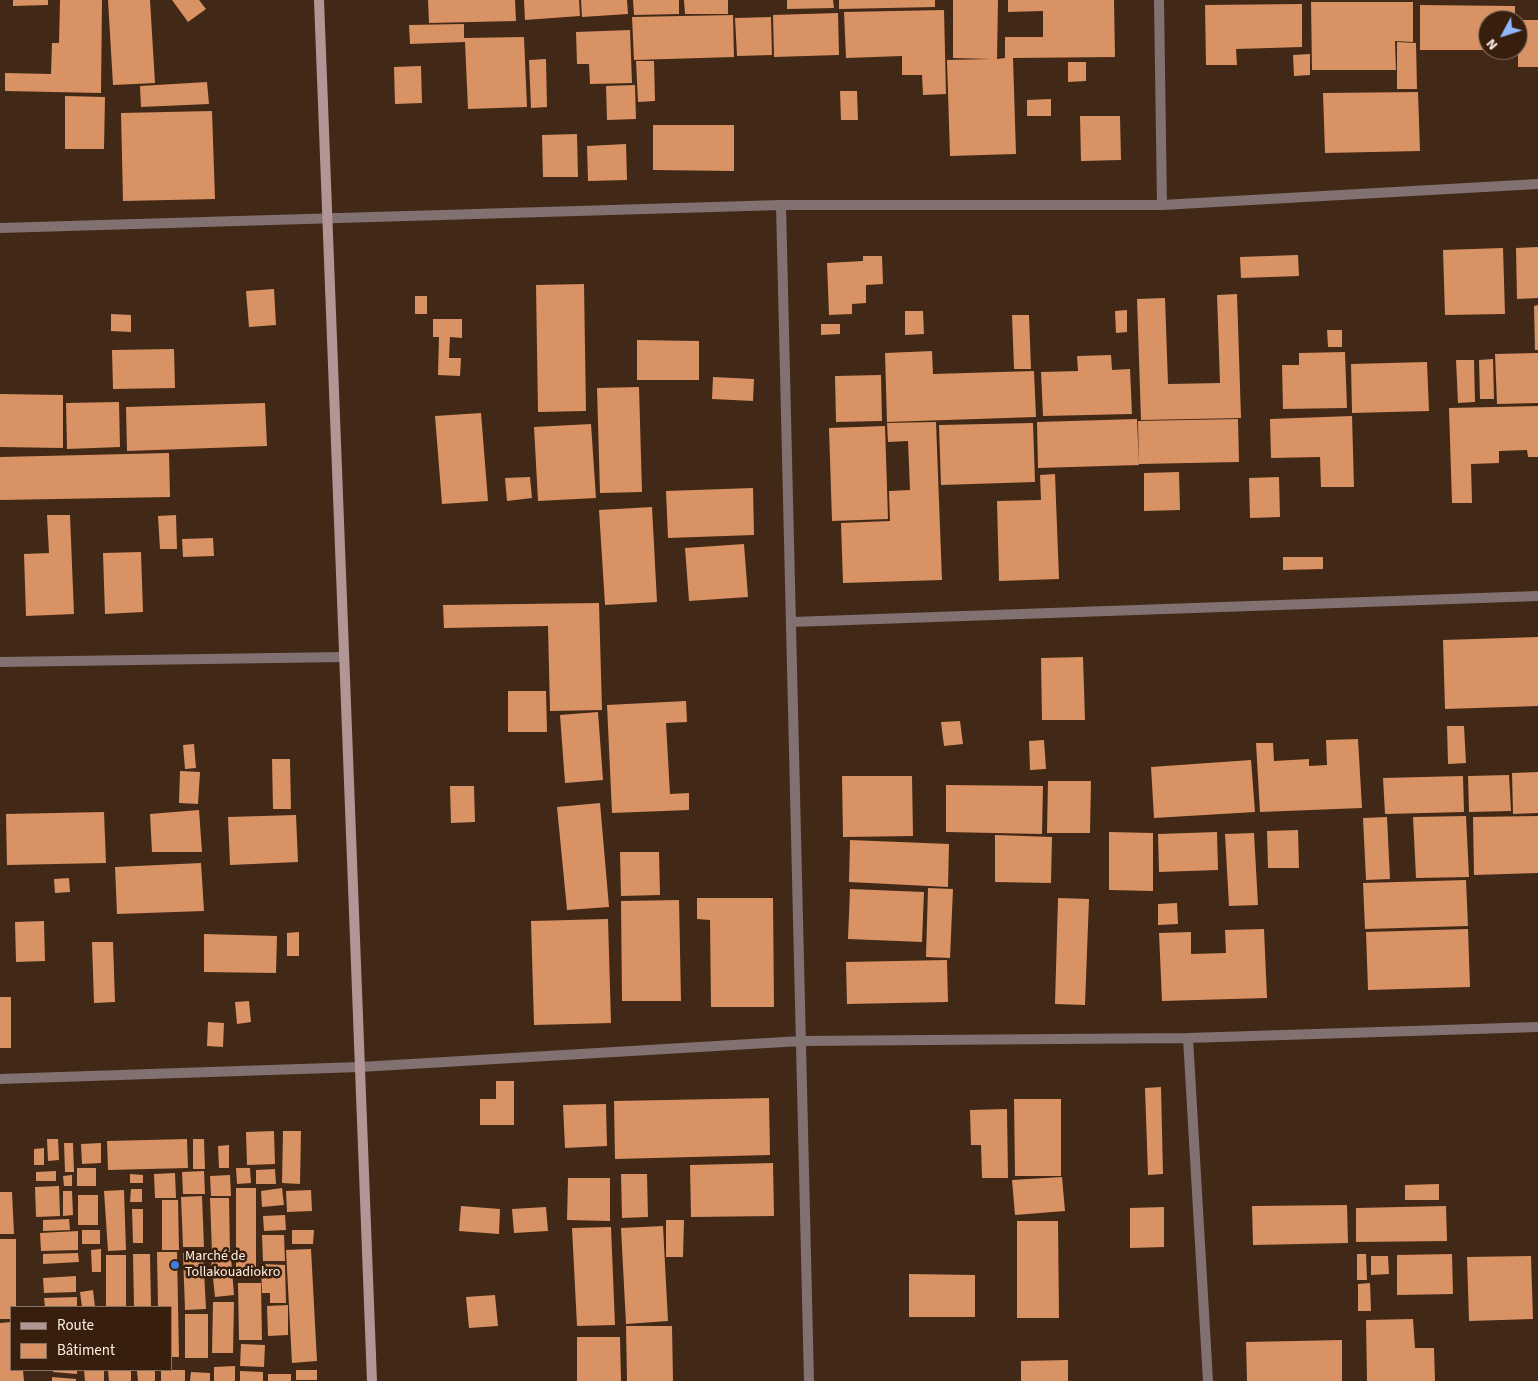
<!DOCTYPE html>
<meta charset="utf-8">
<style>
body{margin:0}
#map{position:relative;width:1538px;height:1381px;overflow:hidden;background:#422816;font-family:"Source Sans 3",sans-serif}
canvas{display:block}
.legend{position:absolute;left:10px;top:1306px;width:162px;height:65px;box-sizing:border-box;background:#381e0c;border:1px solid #877263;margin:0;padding:6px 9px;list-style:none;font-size:15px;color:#fdefe6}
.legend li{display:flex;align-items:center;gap:10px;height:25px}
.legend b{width:25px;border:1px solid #877263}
.north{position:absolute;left:1478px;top:10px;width:50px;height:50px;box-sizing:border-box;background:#381e0c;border:1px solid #877263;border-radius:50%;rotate:230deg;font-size:14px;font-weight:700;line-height:20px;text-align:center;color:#fdefe6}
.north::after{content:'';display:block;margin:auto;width:18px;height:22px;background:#92b7fd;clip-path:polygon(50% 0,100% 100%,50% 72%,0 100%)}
</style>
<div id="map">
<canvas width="1538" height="1381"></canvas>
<ul class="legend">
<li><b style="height:6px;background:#b19695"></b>Route</li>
<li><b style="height:14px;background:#d89264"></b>Bâtiment</li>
</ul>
<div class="north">N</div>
</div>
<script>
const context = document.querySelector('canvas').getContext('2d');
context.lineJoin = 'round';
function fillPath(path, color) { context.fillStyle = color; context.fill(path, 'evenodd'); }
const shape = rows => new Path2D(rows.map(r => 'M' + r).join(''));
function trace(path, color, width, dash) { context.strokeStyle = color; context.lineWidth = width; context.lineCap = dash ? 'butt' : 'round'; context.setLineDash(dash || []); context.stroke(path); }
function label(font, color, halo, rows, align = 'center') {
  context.font = font + ' "Source Sans 3",sans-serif'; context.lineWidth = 5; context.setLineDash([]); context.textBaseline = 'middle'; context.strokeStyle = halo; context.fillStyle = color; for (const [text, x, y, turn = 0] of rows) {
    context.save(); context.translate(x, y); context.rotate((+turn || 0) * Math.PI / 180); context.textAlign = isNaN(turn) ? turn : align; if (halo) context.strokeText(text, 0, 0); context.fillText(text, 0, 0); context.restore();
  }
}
fillPath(shape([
 [13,0,48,0,48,5,13,6],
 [60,0,102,0,101,93,5,91,5,73,51,74,52,43,59,43],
 [108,0,150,0,155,83,113,85],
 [172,0,199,0,206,9,188,22],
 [428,0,515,0,516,21,429,23],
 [524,0,579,0,580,16,525,20],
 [581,0,627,0,628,14,582,17],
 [633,0,679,0,679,14,634,15],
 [684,0,728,0,728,14,685,14],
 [787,0,833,0,834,8,787,9],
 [839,0,935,0,935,7,839,9],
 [953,0,998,0,997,59,1005,58,1005,37,1043,37,1043,11,1008,12,1008,0,1114,0,1115,57,1013,58,1016,154,950,156,947,60,992,59,953,58],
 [1311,2,1413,2,1413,42,1395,41,1396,70,1312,70],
 [1302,4,1302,47,1236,49,1237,65,1206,65,1205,5],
 [1420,5,1515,6,1515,20,1488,20,1488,50,1420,50],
 [944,10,946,94,923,95,922,75,902,75,902,56,846,58,844,12],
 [838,13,839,55,774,57,773,15],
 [733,15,734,57,634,60,632,17],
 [771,17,772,55,737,56,735,18],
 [1518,20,1538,20,1538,67,1518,67],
 [464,24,464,38,524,37,527,107,468,109,465,42,410,44,409,25],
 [630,30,632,83,590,84,589,64,577,64,576,32],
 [1397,42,1416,43,1417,89,1397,89],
 [1310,54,1310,75,1294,76,1293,55],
 [546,59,547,107,531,108,529,60],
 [636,61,654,61,655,101,638,102],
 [1068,62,1086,62,1086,81,1068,82],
 [421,66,422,103,395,104,394,67],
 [207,82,209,104,141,107,140,86],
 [635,85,636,119,607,120,606,86],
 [840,91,857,91,858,120,841,120],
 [1418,92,1420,151,1325,153,1323,93],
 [65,96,105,97,104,149,65,149],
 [1051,99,1051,116,1027,116,1027,100],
 [212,111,215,199,123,201,121,113],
 [1080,116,1120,116,1121,160,1081,161],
 [653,125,734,125,734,171,653,170],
 [577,134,578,177,543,177,542,135],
 [626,144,627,180,588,181,587,146],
 [1538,247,1538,298,1517,299,1516,248],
 [1503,248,1505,314,1445,315,1443,250],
 [1298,255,1299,276,1241,278,1240,257],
 [863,256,882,256,883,284,866,285,866,303,852,304,852,314,829,315,827,263,863,261],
 [584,284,586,411,538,412,536,285],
 [274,289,276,325,249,327,246,291],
 [1237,294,1241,418,1141,420,1137,299,1165,298,1168,384,1220,383,1217,295],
 [415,296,427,296,427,314,415,314],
 [1538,305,1538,350,1535,350,1534,306],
 [1127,310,1127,332,1116,333,1115,311],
 [905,311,923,311,924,334,905,335],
 [111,314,131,315,131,332,111,331],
 [1012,315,1029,315,1031,369,1014,369],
 [433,319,462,319,462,338,450,337,449,358,461,358,460,376,438,375,439,337,433,337],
 [821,324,840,324,840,334,821,335],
 [1327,330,1342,330,1342,347,1328,347],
 [637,340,699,341,699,380,637,380],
 [174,349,175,388,113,389,112,350],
 [932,351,933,374,1034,371,1036,417,887,422,885,353],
 [1345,352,1347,408,1283,409,1282,365,1299,365,1299,353],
 [1538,353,1538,403,1497,404,1495,354],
 [1111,355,1112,370,1130,369,1132,414,1043,416,1041,372,1078,371,1077,356],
 [1493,359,1494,399,1480,399,1479,360],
 [1456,360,1474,360,1475,402,1458,403],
 [1427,362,1429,411,1352,413,1351,364],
 [881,375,882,421,836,422,835,376],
 [713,377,754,379,753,401,712,399],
 [639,387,642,492,600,493,597,388],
 [0,394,63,395,63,448,0,447],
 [119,402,120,447,67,449,66,403],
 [265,403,267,446,127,451,126,407],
 [1538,406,1538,457,1528,457,1527,450,1499,451,1499,463,1471,464,1472,503,1452,503,1449,408],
 [481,413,488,501,442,504,435,416],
 [1352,416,1354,487,1321,487,1320,457,1271,458,1270,419],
 [1137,419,1139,465,1038,468,1037,422],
 [1238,419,1239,462,1139,464,1138,421],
 [936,422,942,580,843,583,841,523,890,521,889,491,910,490,908,441,888,442,887,423],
 [1033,423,1035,482,941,485,939,425],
 [591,424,596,498,538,501,534,427],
 [885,426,888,519,832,521,829,428],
 [169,453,170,497,0,500,0,457],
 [1179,472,1180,510,1144,511,1144,473],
 [1055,474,1059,579,999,581,997,501,1041,500,1040,475],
 [530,477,532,498,507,501,505,478],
 [1279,477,1280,517,1250,518,1249,478],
 [753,488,754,535,668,538,666,491],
 [652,507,657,602,605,605,599,510],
 [47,515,70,515,74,614,26,616,24,554,49,553],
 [176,515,177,549,160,549,158,516],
 [213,538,214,556,183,557,182,539],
 [744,544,748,597,689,601,685,548],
 [141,552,143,612,105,614,103,553],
 [1283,557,1323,557,1323,569,1283,570],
 [599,603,602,710,550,711,548,626,444,628,443,605],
 [1538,637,1538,706,1445,709,1443,640],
 [1083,657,1085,720,1042,720,1041,658],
 [508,691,546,691,547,732,508,732],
 [686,701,687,722,666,723,670,794,689,793,689,810,612,813,607,705],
 [598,712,603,780,565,783,560,715],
 [960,721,963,744,944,746,941,722],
 [1447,726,1464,726,1466,763,1448,764],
 [1358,739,1362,808,1260,812,1256,743,1273,743,1274,761,1309,759,1309,766,1327,765,1326,740],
 [1044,740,1046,769,1030,770,1029,741],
 [194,744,196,768,185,769,183,745],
 [272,759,290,759,291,809,273,809],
 [1251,760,1255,812,1154,818,1151,767],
 [180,771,200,772,198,804,179,803],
 [1538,772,1538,813,1513,814,1512,773],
 [1509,775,1511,811,1469,812,1468,776],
 [842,776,912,776,913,836,843,837],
 [1463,776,1464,812,1385,814,1383,778],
 [1048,781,1091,781,1090,833,1047,833],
 [946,785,1043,786,1042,834,946,832],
 [450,786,474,786,475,822,451,823],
 [600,803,609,907,567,910,557,807],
 [199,810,202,852,152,852,150,814],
 [104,812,106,863,7,865,6,814],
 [296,815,298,862,230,865,228,817],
 [1466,816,1469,877,1416,878,1413,817],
 [1538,816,1538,873,1474,875,1473,817],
 [1387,817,1390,879,1366,880,1363,818],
 [1298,830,1299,868,1268,868,1267,831],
 [1109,832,1153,833,1153,891,1109,890],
 [1217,832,1218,870,1159,872,1158,834],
 [1254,833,1258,905,1229,906,1225,834],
 [995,835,1052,837,1051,883,995,882],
 [850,840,949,844,948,887,849,882],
 [620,852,659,852,660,895,621,896],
 [201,863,204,911,117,914,115,867],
 [69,878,70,892,55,893,54,879],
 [1466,880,1468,926,1365,929,1363,883],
 [928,888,953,889,950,958,926,957],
 [850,889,924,892,922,942,848,939],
 [697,898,773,898,774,1007,711,1007,710,920,697,919],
 [1058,898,1089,899,1085,1005,1055,1004],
 [679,900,681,1001,622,1001,621,901],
 [1177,903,1178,924,1158,925,1158,904],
 [608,919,611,1023,534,1025,531,921],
 [44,921,45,961,16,962,15,922],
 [1264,929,1267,998,1162,1001,1159,933,1191,932,1191,954,1226,953,1225,930],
 [1468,929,1470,987,1368,990,1366,932],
 [299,932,299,956,287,956,287,933],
 [204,934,277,936,276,973,204,972],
 [92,942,113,942,115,1002,94,1003],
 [947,960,948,1002,847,1004,846,962],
 [0,997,11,997,11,1048,0,1048],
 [249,1001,251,1022,237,1024,235,1002],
 [208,1022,224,1023,223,1047,207,1046],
 [496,1081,514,1081,514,1125,480,1125,480,1099,496,1099],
 [1161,1087,1163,1174,1148,1175,1145,1088],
 [769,1098,770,1155,615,1159,614,1101],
 [1014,1099,1061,1099,1061,1176,1015,1176],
 [606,1104,607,1146,565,1148,563,1105],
 [1007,1109,1008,1178,982,1178,981,1145,971,1145,970,1110],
 [274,1131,275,1164,247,1165,246,1132],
 [283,1131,301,1131,300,1184,282,1183],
 [47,1139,58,1139,59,1160,48,1161],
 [187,1139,188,1168,108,1170,107,1141],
 [193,1139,204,1139,205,1169,193,1169],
 [64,1143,73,1143,74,1172,65,1172],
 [101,1143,101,1163,82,1164,81,1144],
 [229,1145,229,1168,219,1168,218,1146],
 [44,1148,44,1165,34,1165,34,1149],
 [773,1163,774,1216,691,1217,690,1165],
 [77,1168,96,1168,96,1186,77,1186],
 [236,1168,250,1168,251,1183,237,1184],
 [275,1169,276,1184,256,1184,256,1170],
 [56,1171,56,1181,36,1181,36,1172],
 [204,1171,205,1194,183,1194,182,1172],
 [175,1173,176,1198,155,1198,154,1174],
 [130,1174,143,1175,143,1183,130,1183],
 [621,1174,647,1174,648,1217,622,1218],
 [72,1175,72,1186,64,1186,63,1176],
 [230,1175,231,1196,211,1196,210,1176],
 [1062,1177,1065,1211,1015,1215,1012,1180],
 [568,1178,610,1178,610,1221,567,1220],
 [1439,1184,1439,1200,1405,1200,1405,1185],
 [59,1186,60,1216,36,1217,35,1187],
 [236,1188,256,1188,256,1274,236,1274],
 [282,1188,284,1205,262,1207,261,1191],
 [131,1189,142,1189,142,1202,130,1202],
 [124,1190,126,1250,108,1251,104,1191],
 [311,1190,312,1211,287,1212,286,1191],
 [63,1191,72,1191,73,1215,63,1216],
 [0,1192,12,1192,14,1234,0,1234],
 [78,1195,98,1195,98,1225,78,1225],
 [202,1196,204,1247,183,1247,181,1197],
 [210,1198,229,1198,230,1252,212,1253],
 [162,1200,178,1200,179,1250,162,1250],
 [1347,1205,1348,1243,1253,1245,1252,1206],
 [461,1206,500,1209,499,1234,459,1231],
 [1446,1206,1447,1241,1356,1242,1356,1208],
 [546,1207,548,1231,514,1233,512,1209],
 [1164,1207,1164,1247,1130,1248,1130,1208],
 [132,1209,143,1209,143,1243,133,1243],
 [285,1215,286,1230,264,1231,263,1216],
 [69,1219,70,1230,43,1231,43,1220],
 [666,1220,684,1220,683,1257,666,1257],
 [1017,1221,1058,1221,1059,1318,1017,1318],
 [663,1226,668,1321,626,1324,621,1228],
 [611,1227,615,1325,577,1326,572,1228],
 [82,1230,100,1230,100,1244,82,1244],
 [292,1230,314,1230,313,1244,292,1244],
 [78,1231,78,1250,41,1251,40,1233],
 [262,1235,284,1235,285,1261,263,1261],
 [0,1239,16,1239,16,1307,11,1307,11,1319,0,1319],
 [101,1249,101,1272,92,1272,91,1250],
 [311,1249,317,1361,292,1363,286,1250],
 [157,1252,177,1252,179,1357,171,1357,171,1307,158,1307],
 [203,1252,206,1309,185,1310,183,1253],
 [78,1253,79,1262,43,1264,43,1254],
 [133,1254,150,1254,151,1307,134,1307],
 [1357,1254,1366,1254,1367,1280,1357,1280],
 [1452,1254,1453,1294,1397,1295,1397,1255],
 [106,1255,126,1255,126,1307,106,1307],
 [1371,1256,1388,1256,1389,1274,1371,1275],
 [1531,1256,1533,1319,1469,1321,1467,1257],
 [231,1257,234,1295,215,1297,211,1259],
 [261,1264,285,1265,286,1303,270,1303,270,1293,262,1293],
 [909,1274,975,1275,975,1317,909,1317],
 [76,1276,76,1292,44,1293,43,1278],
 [238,1283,261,1283,262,1340,239,1340],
 [1370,1283,1371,1311,1358,1311,1358,1284],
 [93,1290,95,1307,82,1307,80,1292],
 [495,1295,498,1326,469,1328,466,1297],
 [77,1297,77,1307,45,1307,44,1298],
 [213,1302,234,1302,233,1353,212,1353],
 [288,1305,288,1335,268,1336,267,1306],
 [185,1314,208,1314,208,1358,185,1358],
 [1413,1319,1415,1348,1434,1348,1435,1381,1367,1381,1366,1320],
 [11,1322,11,1370,23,1370,24,1381,0,1381,0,1323],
 [626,1326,672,1326,673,1381,627,1381],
 [577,1337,620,1337,621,1381,577,1381],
 [1342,1340,1342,1381,1247,1381,1246,1342],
 [241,1344,265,1345,264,1367,240,1366],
 [1068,1360,1068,1381,1021,1381,1021,1361],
 [235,1366,235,1381,214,1381,214,1367],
 [53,1370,77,1370,77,1374,53,1372],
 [84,1370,104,1370,104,1381,85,1381],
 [108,1370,131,1370,131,1381,109,1381],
 [155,1370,155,1381,138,1381,137,1371],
 [161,1370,185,1370,185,1381,161,1381],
 [296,1370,317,1370,317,1380,296,1380],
 [240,1371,263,1372,263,1381,240,1381],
 [191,1372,210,1373,210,1381,190,1381],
 [268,1374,291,1374,291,1381,268,1381],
 [52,1377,76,1379,76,1381,52,1381]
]), '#d89264');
trace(shape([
 [1159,0,1162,205],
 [781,205,809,1381],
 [0,228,781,205,1162,205,1538,184],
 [792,622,1538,596],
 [0,662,344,657],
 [1188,1038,1208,1381],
 [0,1079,360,1067,801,1041,1188,1038,1538,1027]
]), '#827171', 10);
trace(shape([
 [319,0,372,1381]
]), '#b19695', 10);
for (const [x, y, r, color] of [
 [175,1265,5,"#3f7fe0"]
]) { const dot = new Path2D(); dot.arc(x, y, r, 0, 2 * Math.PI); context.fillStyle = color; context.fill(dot); trace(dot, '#381e0c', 2); }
label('14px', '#fdefe6', '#381e0c', [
 ["Marché de",185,1257],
 ["Tollakouadiokro",185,1273]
], 'left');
</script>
